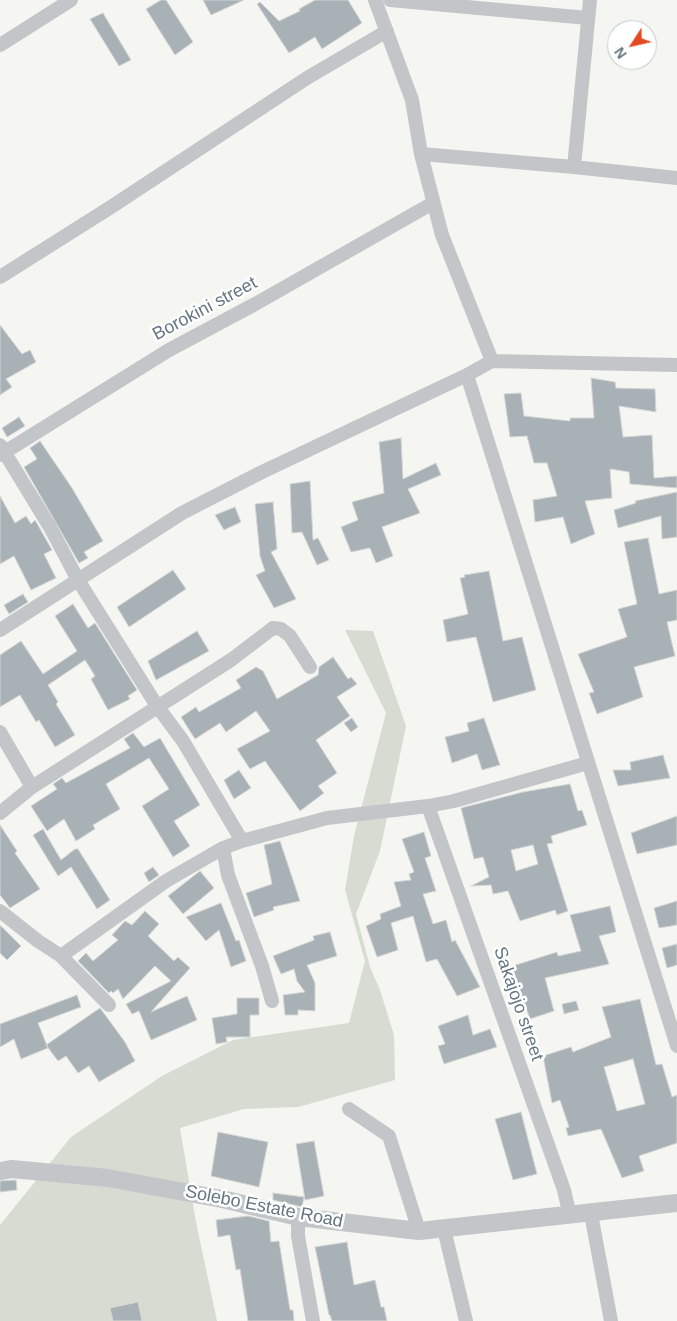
<!DOCTYPE html>
<style>
body{margin:0}
#map{position:relative;width:677px;height:1321px;overflow:hidden;background:#f5f5f1;font-family:Helvetica,sans-serif}
canvas{display:block}
.north{position:absolute;left:607px;top:20px;width:50px;height:50px;box-sizing:border-box;background:#fff;border:1px solid #c1c8cd;border-radius:50%;rotate:235deg;font-size:14px;font-weight:700;line-height:20px;text-align:center;color:#647682}
.north::after{content:'';display:block;margin:auto;width:18px;height:22px;background:#e34a23;clip-path:polygon(50% 0,100% 100%,50% 72%,0 100%)}
</style>
<div id="map">
<canvas width="677" height="1321"></canvas>
<div class="north">N</div>
</div>
<script>
const context = document.querySelector('canvas').getContext('2d');
context.lineJoin = 'round';
function fillPath(path, color) { context.fillStyle = color; context.fill(path, 'evenodd'); }
const shape = rows => new Path2D(rows.map(r => 'M' + r).join(''));
function trace(path, color, width, dash) { context.strokeStyle = color; context.lineWidth = width; context.lineCap = dash ? 'butt' : 'round'; context.setLineDash(dash || []); context.stroke(path); }
function label(font, color, halo, rows, align = 'center') {
  context.font = font + ' Helvetica,sans-serif'; context.lineWidth = 5; context.setLineDash([]); context.textBaseline = 'middle'; context.strokeStyle = halo; context.fillStyle = color; for (const [text, x, y, turn = 0] of rows) {
    context.save(); context.translate(x, y); context.rotate((+turn || 0) * Math.PI / 180); context.textAlign = isNaN(turn) ? turn : align; if (halo) context.strokeText(text, 0, 0); context.fillText(text, 0, 0); context.restore();
  }
}
fillPath(shape([
 [345,630,373,631,406,726,380,851,356,914,370,967,380,990,394,1035,395,1080,298,1107,244,1109,180,1128,196,1222,217,1321,0,1321,0,1225,71,1137,162,1076,233,1040,349,1023,365,961,345,890,354,836,386,713]
]), '#d6dcd2');
const building = shape([
 [161,0,166,0,193,42,175,55,146,9,161,0],
 [203,0,244,0,211,15,203,0],
 [315,0,348,0,362,23,322,49,315,37,289,53,257,4,260,2,279,21,300,11,299,9,315,0],
 [103,13,131,60,119,66,90,19,103,13],
 [0,325,22,354,30,350,36,362,6,379,12,387,0,395,0,325],
 [591,378,615,382,616,388,655,389,656,412,619,406,623,437,652,435,654,478,677,476,677,488,630,484,629,472,610,469,612,498,585,501,595,534,571,544,563,517,535,522,533,500,557,496,547,463,534,463,527,436,510,437,504,394,521,393,524,416,570,421,570,418,594,418,591,378],
 [19,417,25,426,7,437,2,428,19,417],
 [401,438,403,479,436,463,441,475,408,489,420,513,382,527,393,556,376,563,370,548,351,552,341,527,358,520,352,502,384,493,379,442,401,438],
 [40,441,72,488,103,541,84,552,88,558,79,563,24,467,37,459,30,448,40,441],
 [310,481,313,540,318,538,329,560,317,565,302,532,292,533,290,484,310,481],
 [677,492,677,537,662,539,661,516,618,528,614,510,636,503,635,501,677,492],
 [0,496,15,523,26,516,31,524,35,520,52,550,44,554,56,578,31,590,14,556,0,564,0,496],
 [273,502,277,549,271,552,296,599,274,608,256,575,265,571,260,556,255,504,273,502],
 [235,507,241,522,224,530,215,515,235,507],
 [648,538,659,594,677,590,677,620,667,622,675,656,634,667,643,697,597,714,589,693,594,692,578,654,627,637,618,609,637,604,624,542,648,538],
 [173,570,186,589,129,627,117,607,173,570],
 [489,571,503,641,522,637,536,690,493,702,476,637,447,642,443,620,468,614,460,578,465,577,464,575,489,571],
 [23,594,28,602,9,614,4,605,23,594],
 [73,604,88,628,95,623,137,690,128,696,130,699,108,710,91,679,95,676,85,660,48,685,58,702,56,704,75,735,55,747,39,720,36,722,20,695,0,707,0,655,21,641,43,674,77,651,55,616,73,604],
 [197,631,209,651,156,680,148,661,197,631],
 [333,657,348,679,351,677,357,684,337,697,350,716,316,740,337,773,318,786,324,793,300,811,265,761,250,769,237,749,270,731,256,711,226,732,220,723,195,739,181,717,196,707,199,712,241,688,236,680,256,667,263,671,277,699,318,675,319,667,333,657],
 [352,718,358,727,351,732,344,723,352,718],
 [484,718,500,765,482,770,477,754,452,763,445,737,469,731,467,723,484,718],
 [133,733,144,747,160,738,200,805,174,821,190,846,173,857,142,806,169,789,149,758,106,784,120,809,93,825,95,829,76,841,64,819,47,831,31,806,57,789,53,784,62,778,66,783,130,748,124,739,133,733],
 [663,755,670,778,618,786,613,770,631,770,630,762,663,755],
 [239,770,251,788,234,799,224,780,239,770],
 [570,784,578,811,582,810,587,825,551,836,553,843,547,844,568,911,557,915,555,910,520,921,508,891,493,894,491,885,471,886,489,877,483,857,474,859,461,808,523,792,570,784],
 [533,845,538,864,516,871,511,850,533,845],
 [677,816,677,845,637,854,631,833,677,816],
 [0,825,17,851,15,853,40,889,10,908,0,895,0,825],
 [43,829,61,860,75,849,78,849,110,900,97,909,71,867,58,876,33,835,43,829],
 [424,832,431,856,425,858,436,891,423,894,433,924,446,920,452,942,455,940,480,987,457,996,437,959,426,962,413,916,391,923,398,950,377,957,366,926,381,919,380,914,401,906,394,882,411,880,409,874,414,872,402,839,424,832],
 [280,841,300,901,273,907,274,910,254,917,246,893,272,884,264,845,280,841],
 [153,867,159,875,149,882,144,873,153,867],
 [200,871,214,888,183,914,168,896,200,871],
 [677,901,677,925,659,928,654,908,677,901],
 [221,903,236,941,239,940,246,961,231,967,219,930,206,941,186,917,221,903],
 [610,906,616,932,599,936,609,964,545,978,554,1011,530,1019,516,979,507,983,503,969,557,952,558,956,581,951,570,915,610,906],
 [145,911,159,924,148,936,174,961,178,957,190,968,151,1012,187,996,197,1020,151,1040,139,1011,132,1014,126,1004,171,981,155,966,123,999,118,989,113,993,111,991,109,993,78,961,86,953,93,961,118,940,112,935,125,921,132,925,145,911],
 [0,925,21,946,7,960,0,953,0,925],
 [330,932,337,956,307,965,315,983,315,1011,298,1010,298,1015,285,1015,283,995,305,992,297,981,294,969,281,974,273,956,314,940,313,936,330,932],
 [677,944,677,965,667,968,662,948,677,944],
 [77,995,81,1007,38,1023,48,1048,21,1059,14,1039,0,1047,0,1024,77,995],
 [237,998,259,998,259,1015,250,1015,250,1037,226,1037,227,1042,216,1044,212,1018,237,1014,237,998],
 [640,999,656,1065,662,1064,672,1097,677,1095,677,1143,639,1156,644,1171,622,1178,601,1129,568,1136,566,1128,569,1127,560,1100,552,1103,543,1056,571,1047,573,1052,611,1037,602,1007,640,999],
 [633,1059,645,1104,617,1111,604,1067,633,1059],
 [576,1001,579,1010,564,1014,562,1004,576,1001],
 [100,1008,125,1042,135,1061,99,1082,89,1066,78,1073,66,1056,58,1061,46,1045,100,1008],
 [468,1015,473,1035,490,1029,497,1047,444,1064,438,1046,445,1044,438,1026,468,1015],
 [521,1112,537,1174,513,1180,495,1119,521,1112],
 [218,1132,268,1142,259,1187,211,1176,218,1132],
 [314,1141,324,1196,305,1200,296,1144,314,1141],
 [16,1180,17,1190,0,1192,0,1181,16,1180],
 [273,1193,304,1197,302,1207,273,1200,273,1193],
 [248,1216,269,1221,271,1242,279,1241,290,1310,293,1310,294,1321,248,1321,240,1269,236,1270,230,1235,218,1237,216,1220,248,1216],
 [347,1242,354,1285,375,1280,381,1307,384,1307,387,1321,332,1321,330,1315,329,1315,315,1247,347,1242],
 [138,1302,142,1321,113,1321,110,1308,138,1302]
]);
fillPath(building, '#a8b1b6');
trace(building, '#d6d6d4', 1);
trace(shape([
 [375,0,412,100,421,154,442,235,492,361],
 [390,0,588,18],
 [0,45,71,0],
 [421,154,574,167,677,178],
 [574,167,590,0],
 [0,277,111,207,307,78,387,31],
 [467,375,677,1046],
 [0,445,50,527,78,580,157,706,183,741,242,841],
 [0,455,169,350,257,303,433,203],
 [0,630,182,513,262,472,467,375,492,361,677,365],
 [0,732,32,787],
 [428,806,564,1190,570,1216],
 [0,813,32,787,231,660,273,628,281,629,290,636,310,667],
 [223,848,228,875,262,966,272,1001],
 [0,911,38,941,61,956,109,1005],
 [61,956,166,881,223,848,242,841,327,818,428,806,454,801,588,763],
 [349,1109,389,1136,419,1231],
 [591,1214,611,1321],
 [298,1217,298,1236,313,1321],
 [444,1229,466,1321]
]), '#c2c6c9', 14);
trace(shape([
 [0,1171,12,1169,108,1178,222,1199,298,1217,419,1231,677,1203]
]), '#c2c6c9', 18);
label('18px', '#647682', '#fff', [
 ["Borokini street",205,309,-28],
 ["Sakajojo street",518,1004,71],
 ["Solebo Estate Road",264,1207,11]
]);
</script>
